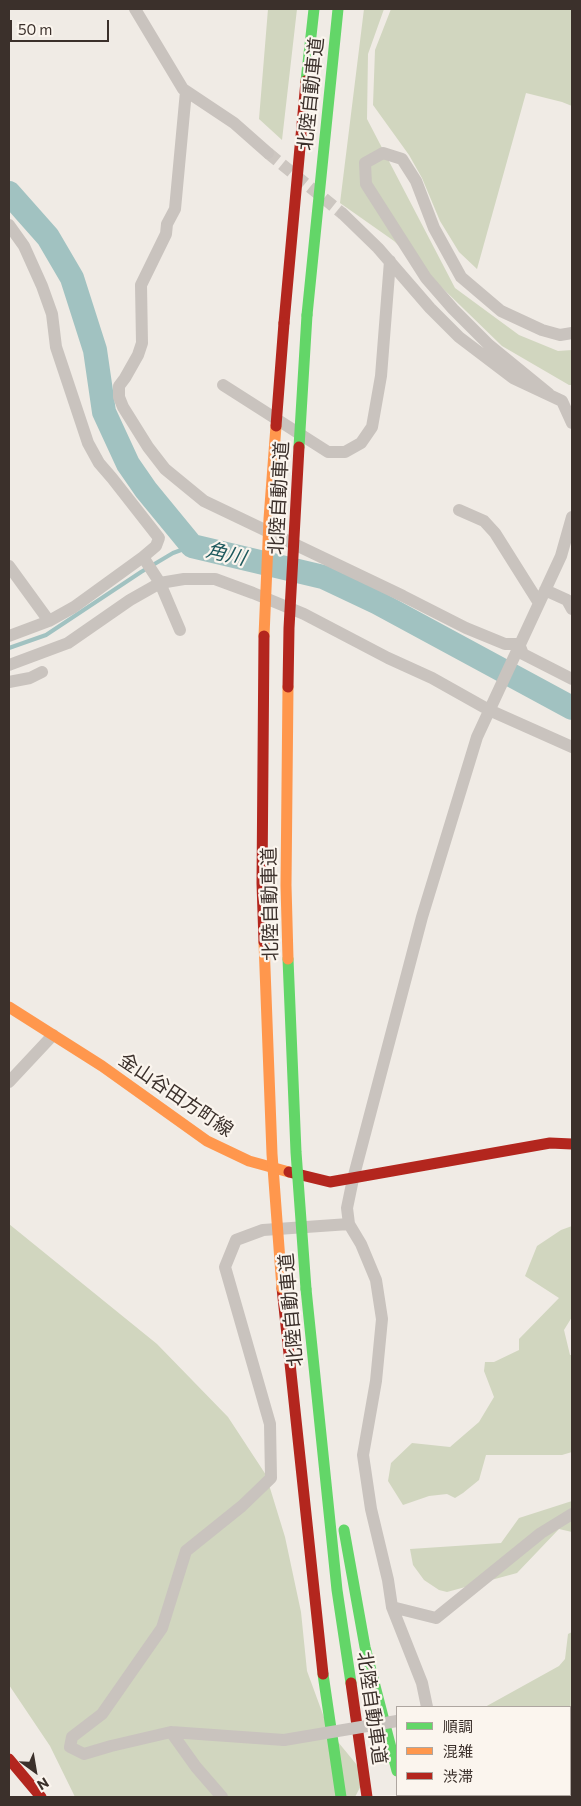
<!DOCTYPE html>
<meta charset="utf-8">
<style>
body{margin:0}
#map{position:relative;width:581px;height:1806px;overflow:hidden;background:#f0ebe5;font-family:Commissioner,"Noto Sans JP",sans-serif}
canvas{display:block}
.frame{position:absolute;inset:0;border:10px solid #3b302b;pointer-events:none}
.legend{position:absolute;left:396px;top:1706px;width:175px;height:90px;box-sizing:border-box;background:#fbf5ee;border:1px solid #aea6a0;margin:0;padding:6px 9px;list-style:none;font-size:15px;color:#3b302b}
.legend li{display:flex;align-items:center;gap:10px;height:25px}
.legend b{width:25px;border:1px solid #aea6a0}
.north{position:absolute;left:10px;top:1746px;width:50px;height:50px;-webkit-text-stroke:4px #fbf5ee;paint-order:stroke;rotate:148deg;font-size:14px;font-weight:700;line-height:20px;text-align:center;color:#3b302b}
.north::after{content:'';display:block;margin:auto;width:18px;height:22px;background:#3b302b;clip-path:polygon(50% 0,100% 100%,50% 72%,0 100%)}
.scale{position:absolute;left:10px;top:20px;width:99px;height:22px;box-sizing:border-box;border:2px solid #3b302b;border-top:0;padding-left:6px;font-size:15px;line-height:18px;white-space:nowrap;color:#3b302b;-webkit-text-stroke:4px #fbf5ee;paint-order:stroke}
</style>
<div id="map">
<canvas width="581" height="1806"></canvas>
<div class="frame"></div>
<ul class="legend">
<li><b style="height:6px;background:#63d668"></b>順調</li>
<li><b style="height:6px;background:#ff974d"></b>混雑</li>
<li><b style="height:6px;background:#b3261e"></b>渋滞</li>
</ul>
<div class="north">N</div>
<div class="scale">50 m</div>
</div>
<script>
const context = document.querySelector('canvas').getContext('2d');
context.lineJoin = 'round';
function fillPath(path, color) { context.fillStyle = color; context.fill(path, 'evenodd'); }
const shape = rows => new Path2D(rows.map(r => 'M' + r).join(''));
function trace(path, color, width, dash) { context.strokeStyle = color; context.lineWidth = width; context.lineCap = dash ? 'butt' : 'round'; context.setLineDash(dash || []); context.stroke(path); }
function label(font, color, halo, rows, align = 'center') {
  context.font = font + ' Commissioner,"Noto Sans JP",sans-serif'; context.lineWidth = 4.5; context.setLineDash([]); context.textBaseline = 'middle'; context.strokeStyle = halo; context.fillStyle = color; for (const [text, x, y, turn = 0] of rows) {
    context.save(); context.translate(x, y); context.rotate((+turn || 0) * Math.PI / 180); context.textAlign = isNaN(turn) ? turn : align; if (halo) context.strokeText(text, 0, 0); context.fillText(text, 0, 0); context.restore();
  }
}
fillPath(shape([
 [268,9,297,9,282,140,259,119],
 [364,9,384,9,368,54,367,119,455,288,519,335,558,351,572,350,572,385,569,385,502,346,394,241,340,203],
 [391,9,572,9,572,106,562,102,526,93,477,269,459,252,440,221,422,178,409,155,373,105,375,50],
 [9,1224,157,1344,228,1417,266,1475,285,1537,301,1612,307,1671,329,1731,366,1776,355,1797,75,1797,50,1746,9,1685],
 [572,1226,572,1317,564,1330,570,1355,572,1355,572,1452,562,1455,486,1455,479,1480,463,1493,455,1498,447,1494,429,1496,403,1505,388,1481,391,1463,412,1443,450,1447,479,1422,494,1397,484,1371,485,1362,494,1362,519,1350,519,1339,559,1298,525,1276,537,1246,561,1230],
 [572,1501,572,1532,559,1529,517,1573,447,1592,439,1590,424,1580,413,1565,410,1549,501,1543,519,1518],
 [572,1632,572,1743,570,1742,570,1707,485,1707,559,1666,565,1659,568,1634]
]), '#d1d6bf');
trace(shape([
 [9,648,46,635,141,572,173,553,192,546]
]), '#a1c2c1', 4);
trace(shape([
 [9,193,48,237,72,278,95,350,104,412,128,464,146,490,192,546,323,577,378,603,572,708]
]), '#a1c2c1', 24);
trace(shape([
 [268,153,343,214]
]), '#ccc6c0', 12, [12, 6]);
trace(shape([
 [135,9,183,89,234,123,268,153],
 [186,91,175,209,167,224,166,234,141,285,142,343,138,355,125,378,119,386,119,397,123,407,148,447,165,469,204,501,403,596,466,628,505,644,519,644,523,654,572,679],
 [343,214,378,248,430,308,459,337,513,378,562,401,572,423],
 [9,225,24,246,42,286,52,314,56,347,88,443,99,463,112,478,159,538,156,546,143,557,160,583,130,600,68,643,9,665],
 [223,385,328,452,345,452,361,443,372,427,381,376,390,261],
 [549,394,489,345,453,309,426,278,366,184,365,163,383,153,402,159,416,181,434,228,461,277,501,311,542,330,560,335,572,333],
 [459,510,484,521,495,533,539,603],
 [9,566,49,621],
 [545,590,567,600,572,609],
 [180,630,160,583,184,579,215,579,253,593,304,614,388,658,432,678,489,710,572,747],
 [9,636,49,621,74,607,143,557],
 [9,682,30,678,42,672],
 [9,1082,53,1035],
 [392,1607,436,1618,541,1533,572,1514],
 [427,1707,422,1683,392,1607,388,1580,371,1509,363,1455,376,1381,382,1319,376,1280,361,1244,349,1224,347,1208,353,1179,422,917,477,737,561,556,572,517],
 [171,1732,196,1767,222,1797],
 [284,1740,171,1732,111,1746,84,1754,70,1747,72,1737,102,1714,162,1628,186,1551,242,1506,271,1478,270,1424,225,1267,236,1240,263,1230,349,1224],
 [449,1795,449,1797]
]), '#c9c3be', 12);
trace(shape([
 [306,81,314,9],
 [307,315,338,9],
 [306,1289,337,1590,351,1683],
 [344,1530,365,1647,397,1771],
 [323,1674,341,1797]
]), '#63d668', 11);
trace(shape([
 [9,1007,102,1066,207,1141,249,1161,289,1172],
 [405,1795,406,1797]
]), '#ff974d', 11);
trace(shape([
 [284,323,306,81],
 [289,1172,330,1182,550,1143,572,1144],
 [282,1288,323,1674],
 [351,1683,367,1797],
 [9,1759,41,1797]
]), '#b3261e', 11);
trace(shape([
 [284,1740,397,1721]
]), '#c9c3be', 12);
trace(shape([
 [299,447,307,315],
 [288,959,296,1152,306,1289]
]), '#63d668', 11);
trace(shape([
 [264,636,269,519,276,426],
 [264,942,272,1154,282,1288],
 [288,959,286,885,288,687]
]), '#ff974d', 11);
trace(shape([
 [276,426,284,323],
 [264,636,262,883,264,942],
 [288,687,289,628,299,447]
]), '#b3261e', 11);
label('19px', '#3b302b', '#fbf5ee', [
 ["北陸自動車道",311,94,-84],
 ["北陸自動車道",279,498,-87],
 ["北陸自動車道",270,904,-91],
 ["金山谷田方町線",176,1095,34],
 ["北陸自動車道",291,1310,-95],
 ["北陸自動車道",372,1708,82]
]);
label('italic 20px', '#1f5a5e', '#fbf5ee', [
 ["角川",226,554,13]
]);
</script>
